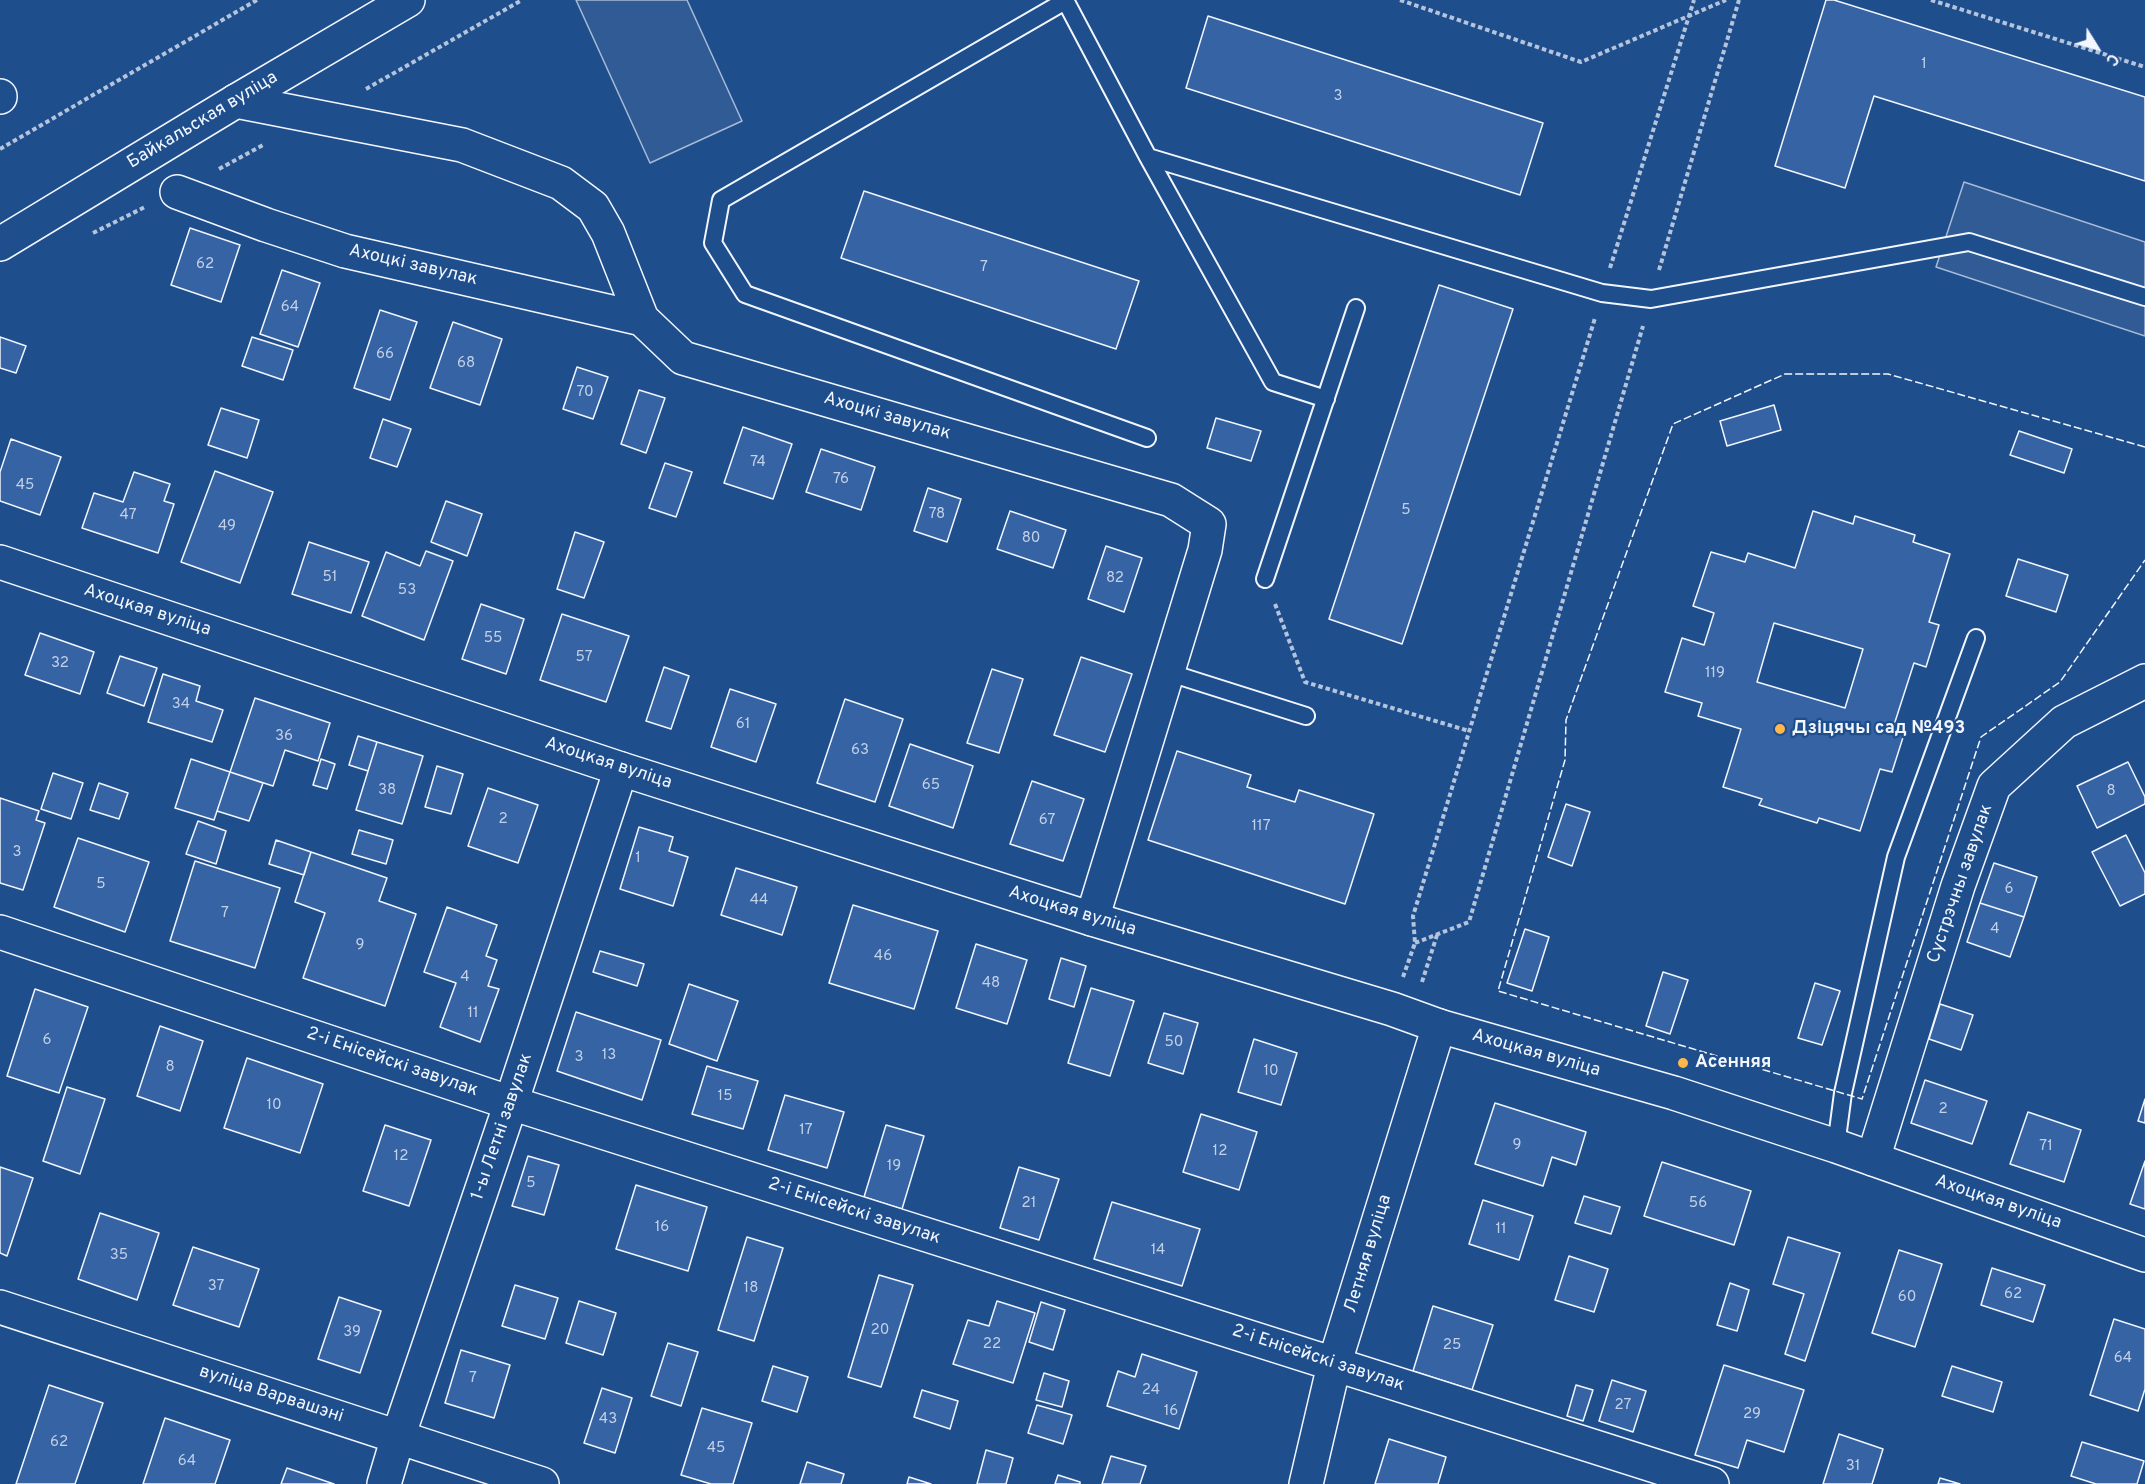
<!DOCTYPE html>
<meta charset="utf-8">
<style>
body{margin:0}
#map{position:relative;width:2145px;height:1484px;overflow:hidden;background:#1f4e8c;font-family:Overpass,sans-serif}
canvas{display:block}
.north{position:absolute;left:2067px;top:18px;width:60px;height:60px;-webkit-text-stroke:4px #1f4e8c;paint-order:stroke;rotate:127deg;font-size:16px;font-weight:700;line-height:24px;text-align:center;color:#f2f6ff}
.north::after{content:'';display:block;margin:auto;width:21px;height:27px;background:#f2f6ff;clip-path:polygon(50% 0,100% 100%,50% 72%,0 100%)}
</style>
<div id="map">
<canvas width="2145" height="1484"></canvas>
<div class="north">С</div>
</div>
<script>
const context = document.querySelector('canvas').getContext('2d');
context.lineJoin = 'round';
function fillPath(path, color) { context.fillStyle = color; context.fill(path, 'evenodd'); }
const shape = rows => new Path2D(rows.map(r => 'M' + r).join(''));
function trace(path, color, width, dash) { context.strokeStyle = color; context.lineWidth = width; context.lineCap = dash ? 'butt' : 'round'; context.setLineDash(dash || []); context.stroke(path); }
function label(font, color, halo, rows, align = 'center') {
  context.font = font + ' Overpass,sans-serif'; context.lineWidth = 4.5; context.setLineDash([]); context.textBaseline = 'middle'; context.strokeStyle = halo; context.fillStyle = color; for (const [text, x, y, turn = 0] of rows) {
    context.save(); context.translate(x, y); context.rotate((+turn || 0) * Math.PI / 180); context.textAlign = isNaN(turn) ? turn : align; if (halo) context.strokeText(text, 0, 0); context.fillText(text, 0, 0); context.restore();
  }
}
const built = shape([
 [576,0,687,0,742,121,650,163,576,0],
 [1964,182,2145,242,2145,336,1936,267,1964,182]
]);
fillPath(built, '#305b95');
trace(built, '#a8bbd7', 1.5);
const building = shape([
 [1826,0,1834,0,2145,97,2145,181,1874,96,1845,188,1775,166,1826,0],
 [1208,16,1543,123,1520,195,1186,88,1208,16],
 [864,191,1139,281,1116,349,841,258,864,191],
 [190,228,240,245,221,302,171,285,190,228],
 [282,270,320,283,298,347,260,334,282,270],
 [1439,285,1513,309,1402,644,1329,619,1439,285],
 [380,310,417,322,390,400,354,388,380,310],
 [453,322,502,339,480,405,430,388,453,322],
 [0,337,26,346,16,373,0,368,0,337],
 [252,337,293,350,283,380,242,366,252,337],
 [577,367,608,377,593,419,563,409,577,367],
 [639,390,665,398,646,453,621,444,639,390],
 [1774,405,1781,430,1727,446,1720,421,1774,405],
 [221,408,259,420,247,458,208,445,221,408],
 [1216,418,1261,431,1251,461,1207,448,1216,418],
 [383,419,411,429,397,467,370,458,383,419],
 [743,427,792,444,773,499,724,483,743,427],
 [2019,431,2072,449,2064,473,2010,455,2019,431],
 [11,439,61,457,40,515,0,501,0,472,11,439],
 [821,449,875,467,861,510,806,492,821,449],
 [665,463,692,472,676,517,649,508,665,463],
 [215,471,273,492,240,583,181,562,215,471],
 [134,472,170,484,164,501,174,504,158,553,82,528,94,493,123,502,134,472],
 [928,488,961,499,947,542,914,531,928,488],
 [446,501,482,514,467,556,431,542,446,501],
 [1010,511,1066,530,1053,568,997,549,1010,511],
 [1813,511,1853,524,1855,516,1915,535,1913,542,1950,554,1929,622,1939,625,1926,667,1914,663,1894,725,1906,728,1892,772,1880,769,1860,831,1819,818,1817,823,1759,805,1762,799,1723,787,1741,729,1698,716,1702,703,1665,692,1682,638,1704,645,1714,613,1693,606,1711,552,1745,562,1748,553,1795,568,1813,511],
 [1774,623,1863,649,1845,708,1757,682,1774,623],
 [575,532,604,542,584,598,557,589,575,532],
 [309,542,369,562,351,613,292,594,309,542],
 [1106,546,1142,558,1124,612,1088,599,1106,546],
 [426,551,453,561,424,640,362,616,386,552,420,566,426,551],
 [2018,559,2068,575,2056,612,2006,596,2018,559],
 [481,604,524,619,506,674,462,659,481,604],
 [562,614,629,636,606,702,540,680,562,614],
 [40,633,94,652,80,694,25,675,40,633],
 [120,656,157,668,144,706,107,693,120,656],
 [1081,657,1132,674,1105,752,1054,735,1081,657],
 [664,667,689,676,671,729,646,721,664,667],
 [992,669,1023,679,999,753,967,743,992,669],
 [163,674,200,686,196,701,223,710,212,742,148,722,163,674],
 [730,689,776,704,756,762,711,747,730,689],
 [255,698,330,723,318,761,285,750,273,786,230,772,255,698],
 [845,699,903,719,875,802,817,783,845,699],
 [358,736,377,742,368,771,349,765,358,736],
 [377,742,423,756,402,824,356,810,377,742],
 [910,744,973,766,953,828,889,806,910,744],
 [1177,751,1251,775,1247,787,1295,802,1299,790,1374,814,1345,904,1148,840,1177,751],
 [191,759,230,772,214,820,175,808,191,759],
 [321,759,335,764,327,789,313,785,321,759],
 [2128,762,2145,797,2145,804,2097,828,2077,786,2128,762],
 [437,766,463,774,451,814,425,807,437,766],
 [230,772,263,783,249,821,217,811,230,772],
 [53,773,83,783,71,819,41,809,53,773],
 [1032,781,1084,799,1063,861,1010,844,1032,781],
 [99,783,128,793,119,819,90,810,99,783],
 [488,788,538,805,518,863,468,846,488,788],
 [0,798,39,811,36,820,45,823,23,890,0,883,0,798],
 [1566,804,1590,812,1572,866,1548,857,1566,804],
 [198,821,226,831,216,864,186,854,198,821],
 [639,827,673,837,669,851,688,857,673,906,620,889,639,827],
 [359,830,393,840,386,864,352,854,359,830],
 [2126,835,2145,873,2145,894,2120,906,2092,852,2126,835],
 [78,838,149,862,125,932,54,907,78,838],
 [276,840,311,852,304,875,269,864,276,840],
 [311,852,387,878,379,901,416,914,385,1006,303,978,325,913,295,902,311,852],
 [195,861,280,888,255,968,170,941,195,861],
 [1994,863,2037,877,2024,917,1980,903,1994,863],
 [736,868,797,887,782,935,721,915,736,868],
 [1980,903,2024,917,2010,957,1967,942,1980,903],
 [853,905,938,931,914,1009,829,983,853,905],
 [447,907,497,925,486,956,497,960,488,986,499,989,480,1042,440,1027,456,983,424,972,447,907],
 [1525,929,1549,937,1532,991,1507,983,1525,929],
 [976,944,1027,960,1007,1024,956,1008,976,944],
 [600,951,644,964,637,986,593,972,600,951],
 [1061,958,1086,966,1074,1007,1049,999,1061,958],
 [1663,972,1688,980,1670,1034,1646,1026,1663,972],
 [1815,983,1840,991,1822,1045,1798,1038,1815,983],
 [689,984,738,1001,717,1061,669,1044,689,984],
 [1091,988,1134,1001,1110,1076,1068,1063,1091,988],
 [35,989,88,1007,59,1093,7,1076,35,989],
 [1940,1004,1973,1015,1961,1050,1929,1039,1940,1004],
 [576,1012,661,1040,642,1100,557,1071,576,1012],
 [1164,1013,1198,1023,1183,1074,1148,1063,1164,1013],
 [160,1026,203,1041,180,1111,137,1096,160,1026],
 [1254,1039,1297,1053,1281,1105,1238,1092,1254,1039],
 [247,1058,323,1084,300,1153,224,1128,247,1058],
 [707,1066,758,1081,743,1129,692,1114,707,1066],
 [1925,1080,1987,1101,1972,1144,1911,1123,1925,1080],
 [67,1087,105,1099,80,1174,43,1161,67,1087],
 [785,1095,844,1112,827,1168,768,1150,785,1095],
 [2145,1099,2145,1123,2138,1121,2145,1099],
 [1495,1103,1586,1132,1576,1165,1552,1157,1543,1186,1475,1164,1495,1103],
 [2028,1112,2081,1130,2064,1182,2010,1164,2028,1112],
 [1201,1114,1257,1132,1239,1190,1183,1172,1201,1114],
 [385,1125,431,1140,409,1206,363,1191,385,1125],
 [886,1125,924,1136,902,1209,864,1197,886,1125],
 [528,1156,559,1165,544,1215,512,1206,528,1156],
 [2145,1161,2145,1209,2130,1204,2145,1161],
 [1662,1162,1751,1191,1734,1245,1644,1216,1662,1162],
 [0,1167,33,1178,7,1256,0,1253,0,1167],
 [1019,1167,1059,1179,1039,1240,1000,1228,1019,1167],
 [636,1185,707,1207,688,1271,616,1249,636,1185],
 [1584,1196,1620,1207,1611,1234,1575,1223,1584,1196],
 [1483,1200,1533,1216,1519,1260,1469,1244,1483,1200],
 [1112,1202,1200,1229,1182,1286,1094,1259,1112,1202],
 [100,1213,159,1233,137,1300,78,1279,100,1213],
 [747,1237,783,1248,754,1341,718,1330,747,1237],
 [1788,1237,1840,1253,1805,1361,1785,1354,1804,1294,1773,1284,1788,1237],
 [193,1247,259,1269,239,1327,173,1305,193,1247],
 [1899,1250,1942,1264,1915,1347,1872,1333,1899,1250],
 [1569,1256,1608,1269,1594,1312,1555,1300,1569,1256],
 [1992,1268,2045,1285,2033,1322,1981,1305,1992,1268],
 [879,1275,913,1285,881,1387,848,1377,879,1275],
 [1730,1283,1749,1290,1737,1331,1717,1325,1730,1283],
 [515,1285,558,1298,545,1339,502,1326,515,1285],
 [339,1297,381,1311,360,1373,318,1359,339,1297],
 [579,1301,616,1313,603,1355,566,1343,579,1301],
 [997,1301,1035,1313,1013,1383,953,1364,968,1320,989,1326,997,1301],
 [1041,1302,1065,1310,1053,1350,1029,1342,1041,1302],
 [1433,1306,1493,1325,1472,1390,1413,1371,1433,1306],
 [2114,1319,2145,1329,2145,1389,2138,1411,2090,1395,2114,1319],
 [668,1343,698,1352,681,1406,651,1396,668,1343],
 [461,1350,510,1365,494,1418,445,1403,461,1350],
 [1142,1354,1197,1372,1179,1429,1107,1406,1118,1371,1135,1377,1142,1354],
 [1724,1365,1804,1390,1784,1452,1747,1440,1738,1468,1695,1455,1724,1365],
 [773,1366,808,1377,797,1412,762,1401,773,1366],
 [1952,1366,2002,1382,1993,1412,1942,1396,1952,1366],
 [1044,1373,1069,1381,1062,1407,1036,1400,1044,1373],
 [1612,1380,1646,1391,1633,1432,1599,1421,1612,1380],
 [49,1385,103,1403,75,1484,16,1484,49,1385],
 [1576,1385,1593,1390,1583,1421,1567,1416,1576,1385],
 [602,1388,632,1398,615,1453,584,1443,602,1388],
 [922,1390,958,1401,950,1429,914,1417,922,1390],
 [1037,1405,1072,1415,1063,1444,1028,1433,1037,1405],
 [702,1408,752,1423,733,1484,711,1484,681,1475,702,1408],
 [165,1418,230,1440,215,1484,143,1484,165,1418],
 [1839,1434,1883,1449,1872,1484,1823,1484,1839,1434],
 [1389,1439,1446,1457,1438,1484,1375,1484,1389,1439],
 [2082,1442,2144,1461,2137,1484,2096,1484,2071,1476,2082,1442],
 [986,1450,1013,1458,1006,1484,977,1484,986,1450],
 [1111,1456,1146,1466,1140,1484,1102,1484,1111,1456],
 [807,1462,844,1474,841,1484,800,1484,807,1462],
 [287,1468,334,1484,281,1484,287,1468],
 [1058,1475,1080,1482,1080,1484,1055,1484,1058,1475],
 [909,1477,931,1484,907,1484,909,1477],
 [1940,1478,1960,1484,1938,1484,1940,1478]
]);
fillPath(building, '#3563a3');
trace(building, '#f2f6ff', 1.5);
const service = shape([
 [1065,0,1148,157,1273,382,1326,399],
 [1065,1,721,200,713,243,745,294,1147,438],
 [1148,157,1602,293,1651,299,1969,242,2145,297],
 [1265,579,1356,308],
 [1167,672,1306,716],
 [1836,1146,1843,1093,1896,857,1976,638]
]);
const minor = shape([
 [0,96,0,97],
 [236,101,462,145,561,183,593,207,608,233,642,319],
 [177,192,266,225,345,251,642,319,683,358,1171,500,1209,524,1205,550,1092,919],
 [0,932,511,1103,1712,1484],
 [1873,1159,1958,886,1994,786,2064,722,2145,681],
 [0,1307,542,1484],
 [384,1484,398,1437,511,1103,621,769],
 [1306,1484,1334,1365,1439,1026]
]);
const tertiary = shape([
 [0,562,621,769,1092,919,1392,1009,1439,1026,1674,1093,1836,1146,2145,1255]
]);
const secondary = shape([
 [0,244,236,101,408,0]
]);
trace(service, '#f2f6ff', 20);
trace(minor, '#f2f6ff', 36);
trace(tertiary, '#f2f6ff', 36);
trace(secondary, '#f2f6ff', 36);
trace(shape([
 [1400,0,1581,62,1726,0],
 [1931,0,2145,67],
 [366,89,522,0],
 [0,149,257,0],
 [219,169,265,144],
 [93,233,145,207],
 [1610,268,1694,0],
 [1659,270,1739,0],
 [1275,604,1305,682,1469,731],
 [1415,943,1469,922,1643,326],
 [1403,977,1415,943,1413,916,1595,318],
 [1422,982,1437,935]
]), '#b3c4dc', 4, [4.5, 3]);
trace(service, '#1f4e8c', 16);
trace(minor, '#1f4e8c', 33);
trace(tertiary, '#1f4e8c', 33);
trace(secondary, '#1f4e8c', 33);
trace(shape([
 [2145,447,1888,374,1785,374,1673,424,1566,720,1565,760,1498,991,1862,1099,1981,737,2060,682,2145,560]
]), '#f2f6ff', 1.5, [8, 3]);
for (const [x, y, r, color] of [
 [1780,729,6,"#ffb74d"],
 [1683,1063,6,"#ffb74d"]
]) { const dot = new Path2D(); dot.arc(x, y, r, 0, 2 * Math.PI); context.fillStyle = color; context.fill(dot); trace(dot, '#1f4e8c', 2); }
label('15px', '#c3d1e8', null, [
 ["1",1924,65],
 ["3",1338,97],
 ["62",205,265],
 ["7",984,268],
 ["64",290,308],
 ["66",385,355],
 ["68",466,364],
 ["70",585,393],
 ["74",758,463],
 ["76",841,480],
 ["45",25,486],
 ["5",1406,511],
 ["78",937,515],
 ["47",128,516],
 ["49",227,527],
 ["80",1031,539],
 ["51",330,578],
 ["82",1115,579],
 ["53",407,591],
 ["55",493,639],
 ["57",584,658],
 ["32",60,664],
 ["119",1715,674],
 ["34",181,705],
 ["61",743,725],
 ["36",284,737],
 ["63",860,751],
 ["65",931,786],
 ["38",387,791],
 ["8",2111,792],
 ["2",503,820],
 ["67",1047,821],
 ["117",1261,827],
 ["3",17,853],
 ["1",638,859],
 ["5",101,885],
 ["6",2009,890],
 ["44",759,901],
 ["7",225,914],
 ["4",1995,930],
 ["9",360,946],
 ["46",883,957],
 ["4",465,978],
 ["48",991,984],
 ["11",473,1014],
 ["6",47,1041],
 ["50",1174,1043],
 ["13",609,1056],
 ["3",579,1058],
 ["8",170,1068],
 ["10",1271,1072],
 ["15",725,1097],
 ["10",274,1106],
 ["2",1943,1110],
 ["17",806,1131],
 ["9",1517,1146],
 ["71",2046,1147],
 ["12",1220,1152],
 ["12",401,1157],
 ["19",894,1167],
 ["5",531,1184],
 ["21",1029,1204],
 ["56",1698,1204],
 ["16",662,1228],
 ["11",1501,1230],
 ["14",1158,1251],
 ["35",119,1256],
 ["37",216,1287],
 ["18",751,1289],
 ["62",2013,1295],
 ["60",1907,1298],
 ["20",880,1331],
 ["39",352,1333],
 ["22",992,1345],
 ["25",1452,1346],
 ["64",2123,1359],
 ["7",473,1379],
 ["24",1151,1391],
 ["27",1623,1406],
 ["16",1171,1412],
 ["29",1752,1415],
 ["43",608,1420],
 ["62",59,1443],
 ["45",716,1449],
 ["64",187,1462],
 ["31",1853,1467]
]);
label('18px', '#f2f6ff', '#1f4e8c', [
 ["Байкальская вуліца",203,121,-31],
 ["Ахоцкі завулак",413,266,13],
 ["Ахоцкі завулак",887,417,16],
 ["Ахоцкая вуліца",147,611,18],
 ["Ахоцкая вуліца",608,764,18],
 ["Сустрэчны завулак",1961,884,-71],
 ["Ахоцкая вуліца",1072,912,17],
 ["Ахоцкая вуліца",1536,1054,16],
 ["2-і Енісейскі завулак",392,1063,19],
 ["1-ы Летні завулак",503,1127,-71],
 ["Ахоцкая вуліца",1998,1203,19],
 ["2-і Енісейскі завулак",854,1212,18],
 ["Летняя вуліца",1369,1254,-73],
 ["2-і Енісейскі завулак",1318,1359,18],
 ["вуліца Варвашэні",271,1395,18]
]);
label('bold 18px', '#f2f6ff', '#1f4e8c', [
 ["Дзіцячы сад №493",1792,729],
 ["Асенняя",1695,1063]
], 'left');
</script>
